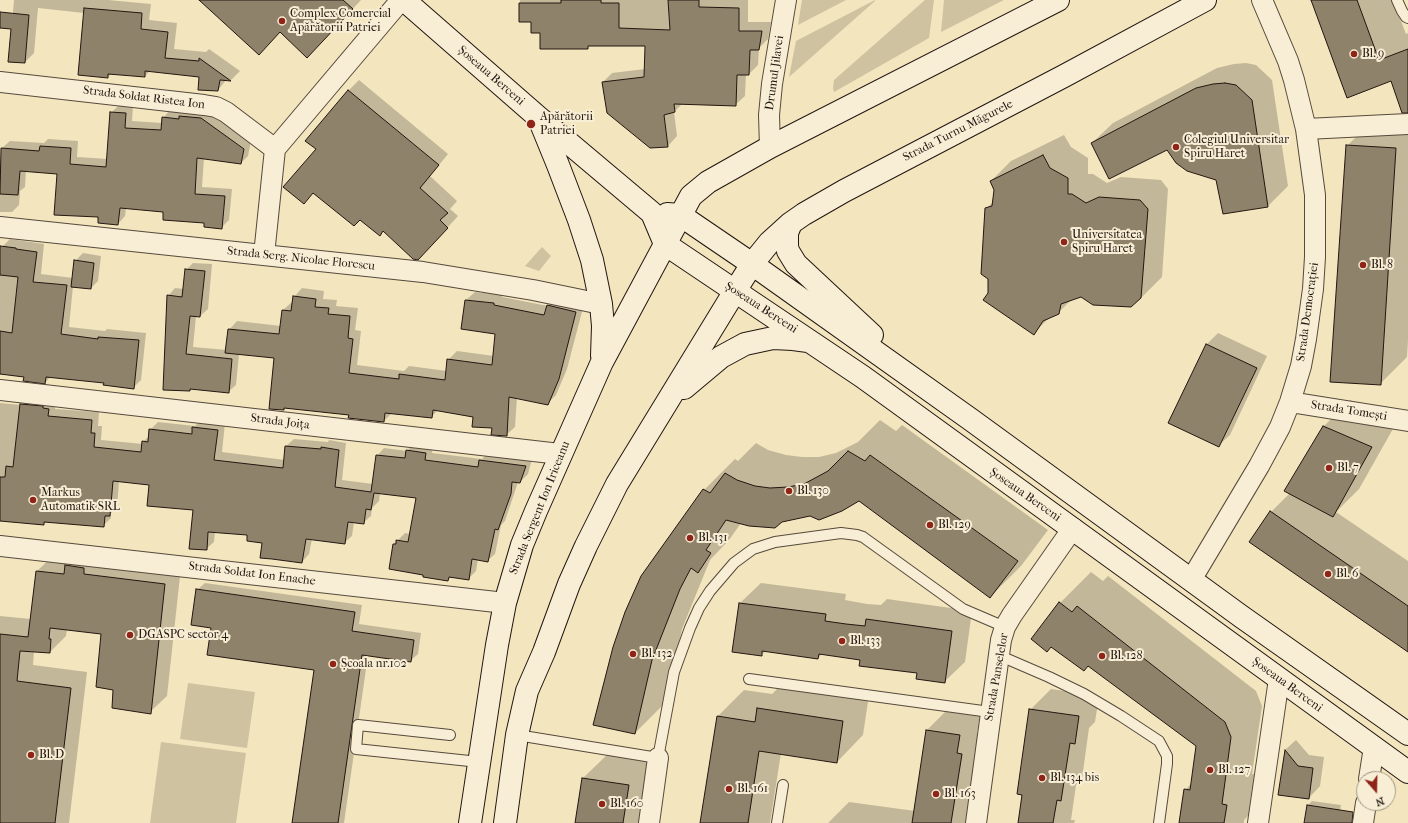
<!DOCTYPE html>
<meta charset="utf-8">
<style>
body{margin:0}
#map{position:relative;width:1408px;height:823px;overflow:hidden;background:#f3e5be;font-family:"IM FELL French Canon",serif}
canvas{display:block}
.north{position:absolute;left:1356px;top:771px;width:40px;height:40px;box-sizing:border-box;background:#f7eed5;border:1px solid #a29886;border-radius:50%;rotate:160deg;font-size:11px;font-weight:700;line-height:16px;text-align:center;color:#221610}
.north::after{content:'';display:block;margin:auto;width:14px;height:18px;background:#8f2418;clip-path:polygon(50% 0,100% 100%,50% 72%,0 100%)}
</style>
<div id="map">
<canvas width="1408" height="823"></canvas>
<div class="north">N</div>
</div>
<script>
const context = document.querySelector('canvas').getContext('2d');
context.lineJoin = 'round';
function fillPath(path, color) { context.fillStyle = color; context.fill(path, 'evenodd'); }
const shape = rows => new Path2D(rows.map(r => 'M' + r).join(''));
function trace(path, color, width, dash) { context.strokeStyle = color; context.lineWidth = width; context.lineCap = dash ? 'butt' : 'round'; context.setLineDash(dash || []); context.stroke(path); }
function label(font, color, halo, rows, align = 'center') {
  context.font = font + ' "IM FELL French Canon",serif'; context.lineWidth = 4; context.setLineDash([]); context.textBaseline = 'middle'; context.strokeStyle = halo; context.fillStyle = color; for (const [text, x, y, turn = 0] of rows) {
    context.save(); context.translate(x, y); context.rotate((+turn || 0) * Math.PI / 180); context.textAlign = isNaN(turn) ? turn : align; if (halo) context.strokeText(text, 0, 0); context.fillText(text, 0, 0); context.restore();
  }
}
fillPath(shape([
 [802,0,846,0,798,25],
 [875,0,875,1,789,77,796,41],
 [925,0,934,0,929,38,834,92,833,88,834,80],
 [944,0,1004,0,941,32],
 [542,247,551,256,539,271,525,266],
 [188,683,255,692,247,748,180,739],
 [161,742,246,753,236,823,150,823]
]), '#cfc2a0');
fillPath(shape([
 [14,0,108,0,151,4,149,20,177,23,174,49,206,52,209,49,240,71,231,80,227,79,218,90,200,76,150,71,145,76,112,73,108,77,84,13,38,8,34,53,25,62,9,61],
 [201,0,361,0,322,42,280,31],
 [520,0,748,0,748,22,771,22,768,39,759,48,758,65,749,74,746,74,745,96,735,105,682,104,674,112,677,136,668,146,603,82,612,73,645,69,646,45,590,45,588,48,541,32,532,21,520,21],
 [1312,0,1393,0,1406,34,1408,33,1408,100,1391,80],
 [1246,63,1256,65,1272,80,1288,186,1267,207,1217,179,1167,149,1092,143,1113,123,1217,68,1234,64],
 [359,80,448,154,430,176,457,201,450,209,458,216,429,248,384,230,380,235,360,219,314,192,304,203,317,149,348,91],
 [119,105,133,106,132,121,162,123,163,118,170,110,209,111,251,141,248,156,241,163,204,158,202,187,232,189,229,220,221,228,206,222,164,211,126,208,125,216,118,224,99,216,58,173,26,170,25,187,20,191,19,205,12,212,0,212,0,161,1,161,2,148,10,141,44,143,48,139,78,141,77,157,108,159,111,113],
 [1374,119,1408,121,1408,340,1407,357,1380,384,1347,146],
 [1064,135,1071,147,1088,158,1088,174,1093,174,1107,183,1121,177,1161,180,1168,189,1162,277,1141,298,1081,296,1072,299,1058,313,1050,317,1033,334,989,294,986,209,994,201,995,190,991,181,1011,161],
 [10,239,44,244,41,274,73,278,75,261,83,253,101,256,98,281,91,288,73,286,69,327,105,331,107,329,146,333,141,380,133,388,105,382,51,376,45,383,25,376,0,373,0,264,2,247],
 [193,263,212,264,208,309,200,316,196,316,193,347,227,350,229,330,237,321,281,326,283,310,292,302,293,302,294,297,302,288,324,291,323,299,337,300,336,306,358,308,355,330,361,331,357,365,404,371,409,366,447,371,448,360,457,351,494,356,496,333,462,328,466,300,475,292,502,295,502,297,548,306,556,297,584,304,567,369,556,395,548,403,517,397,515,427,506,435,474,416,438,410,431,417,392,413,384,421,350,414,286,407,284,409,275,357,239,354,236,385,228,392,192,388,190,390,168,296,175,288,184,289,186,270],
 [1218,333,1267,356,1230,435,1218,446,1169,422,1207,344],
 [29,397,56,401,55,409,99,412,98,426,102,426,101,440,143,444,143,442,150,435,150,430,158,422,195,426,201,420,225,423,222,452,285,460,286,446,294,439,328,442,329,440,346,443,342,480,373,484,377,456,384,448,407,451,414,443,433,446,432,453,482,459,488,453,532,459,528,474,520,482,518,482,505,521,501,525,495,554,487,561,478,559,476,571,468,579,451,577,448,580,394,544,405,533,410,534,417,497,380,493,379,501,372,508,371,516,363,523,354,522,352,536,344,543,312,539,309,554,302,562,248,534,215,531,214,542,206,549,194,509,150,484,119,481,117,508,111,513,111,518,103,526,47,521,43,524,0,520,0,403,21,405],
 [1350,400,1398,420,1359,489,1336,512,1408,561,1408,650,1271,512,1290,493,1323,427],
 [880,420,896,431,902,425,1048,530,1021,566,990,597,859,500,810,515,741,523,729,540,710,560,682,629,666,702,635,733,642,576,704,490,735,459,738,461,756,443,768,450,786,455,802,457,819,457,836,453,858,442],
 [54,555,181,567,167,696,150,712,114,689,102,633,67,629,66,636,50,652,34,651,33,665,87,672,69,823,0,823,0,616,31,619,37,571],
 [1091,572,1103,581,1108,576,1256,691,1262,706,1252,774,1257,774,1252,812,1244,820,1244,823,1180,823,1185,790,1192,783,1197,746,1060,603],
 [205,583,362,605,359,624,421,633,418,654,410,661,368,655,344,823,293,823,315,669,212,627,197,590],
 [761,583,846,594,845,600,867,604,881,605,887,599,972,611,965,662,944,682,918,673,861,659,822,654,818,658,766,651,761,655,733,651,740,603],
 [784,682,869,695,863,735,837,762,781,753,770,823,701,823,717,717,744,690,772,694],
 [1051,689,1099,696,1095,722,1089,728,1082,779,1076,785,1071,820,1075,820,1074,823,1019,823,1030,710],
 [947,710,980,715,977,733,982,734,968,823,828,823,849,802,915,811,927,730],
 [1296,740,1309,755,1324,757,1320,786,1309,798,1279,794,1285,750],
 [610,752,655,758,645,823,576,823,583,778],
 [1312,801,1341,805,1338,823,1305,823,1308,805]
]), '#0003');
const building = shape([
 [199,0,343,0,353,9,307,58,280,32,259,55,199,0],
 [561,0,601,0,601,3,619,3,619,28,670,30,668,0,699,0,699,7,739,8,739,31,762,31,759,50,750,50,749,75,737,75,736,106,674,104,675,112,664,115,668,147,650,148,607,113,602,82,644,77,645,46,588,46,588,49,540,49,540,33,531,33,531,22,519,22,519,3,561,3,561,0],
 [1311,0,1357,0,1379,60,1408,49,1408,113,1402,113,1391,81,1347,98,1311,0],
 [84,8,142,13,141,29,168,32,165,58,199,61,199,58,231,81,220,80,218,91,198,90,199,77,145,71,145,77,108,74,108,78,78,75,84,8],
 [0,12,29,15,25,63,8,62,11,29,0,28,0,12],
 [1225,83,1236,85,1252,100,1268,207,1223,214,1216,180,1187,171,1176,163,1167,150,1109,179,1091,143,1196,88,1213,84,1225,83],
 [348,90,439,165,420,188,448,213,440,220,448,228,418,260,413,259,383,231,380,236,360,220,354,226,313,193,304,204,283,187,316,149,305,141,348,90],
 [110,112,126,113,125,128,161,130,162,117,179,119,179,116,201,118,244,149,241,164,197,158,195,194,225,196,222,229,204,227,204,223,163,220,163,212,120,208,118,225,98,223,98,217,54,215,57,174,20,171,18,195,0,194,1,148,39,151,40,146,71,148,70,164,106,167,110,112],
 [1346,145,1396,148,1381,385,1330,382,1346,145],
 [1043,155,1050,168,1068,178,1068,194,1072,194,1086,203,1099,197,1140,200,1148,209,1141,298,1131,307,1093,305,1081,297,1061,304,1059,314,1043,321,1034,335,983,300,988,293,988,279,981,274,985,208,992,206,994,190,990,181,1043,155],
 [0,246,16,248,16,249,37,252,33,282,67,285,61,334,98,339,98,337,139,340,134,389,103,385,104,383,46,377,45,384,23,381,24,377,0,374,0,331,12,333,18,277,0,275,0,246],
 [74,260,94,263,91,289,71,287,74,260],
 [185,269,205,271,200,317,190,316,186,354,232,359,229,393,190,389,190,391,163,390,167,295,182,297,185,269],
 [293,296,316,299,315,307,329,308,328,314,350,316,348,338,353,339,349,373,399,379,399,374,445,380,447,359,492,365,495,334,461,329,465,300,494,303,494,305,544,315,547,305,576,312,559,379,548,405,509,397,507,436,491,435,492,428,472,427,473,417,433,410,432,418,385,413,384,422,348,418,349,415,284,408,284,410,269,409,274,358,225,353,228,329,279,334,282,310,291,311,293,296],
 [1206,344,1257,368,1219,447,1168,423,1206,344],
 [20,404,43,406,43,408,49,409,48,416,92,420,91,433,95,433,94,447,141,452,142,441,148,442,149,429,192,434,192,427,218,430,214,460,283,468,285,446,321,449,321,447,339,450,335,487,371,492,376,455,405,458,406,450,426,453,425,460,478,467,479,460,526,466,520,483,512,482,511,494,498,530,495,529,488,562,472,559,469,580,449,577,448,581,423,577,423,575,389,569,393,544,396,544,396,540,408,542,416,498,374,493,371,510,366,509,364,524,348,522,345,544,306,539,302,563,272,559,260,558,262,543,247,541,247,535,208,532,207,550,189,549,193,510,147,506,149,485,113,481,110,516,105,516,104,527,44,522,44,525,0,521,0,477,5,477,6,466,13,467,20,404],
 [1323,426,1372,447,1333,517,1284,491,1323,426],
 [848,451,865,461,870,455,1018,561,990,598,859,501,842,511,819,520,810,516,782,522,775,528,749,526,726,520,706,550,711,553,698,573,691,568,680,589,652,660,635,734,593,725,613,647,625,612,641,576,703,489,710,493,725,473,737,480,755,486,770,488,788,487,804,484,828,471,848,451],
 [1270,511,1408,606,1408,652,1249,542,1270,511],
 [65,565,84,568,84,574,165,584,151,714,112,708,113,690,96,687,101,634,50,628,49,639,51,639,50,653,20,651,17,681,71,688,55,823,0,823,0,634,28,637,36,571,64,574,65,565],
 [196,589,355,612,352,631,414,640,411,662,362,655,338,823,292,823,314,670,207,655,211,628,191,625,196,589],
 [1059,602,1072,612,1077,606,1225,722,1231,737,1222,804,1227,805,1224,823,1179,823,1184,789,1190,790,1196,746,1088,666,1084,671,1051,647,1047,652,1031,639,1059,602],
 [739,603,826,614,825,621,846,624,865,626,866,619,952,631,945,683,916,679,917,673,859,666,860,660,819,654,818,659,762,651,762,656,732,652,739,603],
 [757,708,843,721,837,763,759,751,748,823,700,823,717,716,755,722,757,708],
 [1029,709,1079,716,1075,744,1070,743,1061,801,1057,800,1053,823,1018,823,1022,795,1017,794,1029,709],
 [926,730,960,735,957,753,962,754,951,823,912,823,926,730],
 [1285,750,1298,766,1313,768,1309,799,1278,795,1285,750],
 [582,778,629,785,623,823,575,823,582,778],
 [1307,805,1353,812,1352,823,1304,823,1307,805]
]);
fillPath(building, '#8f826a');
trace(building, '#221610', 1);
const lane = shape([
 [1397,0,1402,11,1406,17,1408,18],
 [998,655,1049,677,1084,694,1121,716,1159,741,1167,756,1167,764,1159,823],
 [749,679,990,712],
 [450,735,358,725,356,749,479,762],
 [517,735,658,758,674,672,690,628,699,608,710,591,734,563,753,549,775,542,841,533,857,535,863,537,963,609,1005,627],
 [777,823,783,785]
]);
const street = shape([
 [0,82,204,105,216,107,226,112,275,149,264,255],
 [1306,129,1408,124],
 [770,147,769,115,772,84,786,0],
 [275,149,401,0],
 [0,227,423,272,533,290,601,304],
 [0,390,560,454],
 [1290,402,1408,421],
 [0,546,505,603],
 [1191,580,1259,466,1280,427,1290,402,1301,366,1306,339,1313,289,1315,257,1315,195,1306,129,1294,80,1288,61,1262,0],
 [1369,779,1374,747],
 [649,823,658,758],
 [976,823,1001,640,1005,627,1012,615,1073,528],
 [1258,823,1279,679],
 [1363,823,1366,803]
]);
const secondary = shape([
 [404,0,538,117,652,213,665,244,863,377,1408,772],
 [540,121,558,165,579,220,592,260,601,304,603,326,602,356],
 [667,214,680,215,752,264,970,419,1242,617,1408,734],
 [791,223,787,233,787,246,788,251,796,264,872,335],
 [684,388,721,357,745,344,773,338,793,339,808,341],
 [470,823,497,645,505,603,522,545,536,511,602,362,691,196,708,182,770,147,1058,0],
 [505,823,517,735,527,691,544,652,569,584,586,546,617,484,735,291,752,264,769,243,791,223,804,214,844,191,1064,76,1205,0]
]);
trace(lane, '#564a3c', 12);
trace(street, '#564a3c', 22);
trace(secondary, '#221610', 24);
trace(lane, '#f7eed5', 10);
trace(street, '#f7eed5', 20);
trace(secondary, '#f7eed5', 22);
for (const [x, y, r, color] of [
 [282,21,4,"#8f2418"],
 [1354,54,4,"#8f2418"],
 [531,124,5,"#8f2418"],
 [1176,147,4,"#8f2418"],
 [1064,242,4,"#8f2418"],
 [1363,265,4,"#8f2418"],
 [1329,468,4,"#8f2418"],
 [789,491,4,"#8f2418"],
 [33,500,4,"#8f2418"],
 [930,525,4,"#8f2418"],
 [690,538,4,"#8f2418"],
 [1328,574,4,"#8f2418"],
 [130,635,4,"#8f2418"],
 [842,641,4,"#8f2418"],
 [633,654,4,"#8f2418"],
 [1102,656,4,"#8f2418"],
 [333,664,4,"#8f2418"],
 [31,755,4,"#8f2418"],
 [1210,770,4,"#8f2418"],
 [1042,778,4,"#8f2418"],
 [729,789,4,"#8f2418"],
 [936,794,4,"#8f2418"],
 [602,804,4,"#8f2418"]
]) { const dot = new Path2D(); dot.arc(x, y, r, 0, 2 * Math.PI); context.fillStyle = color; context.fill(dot); trace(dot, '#f7eed5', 1.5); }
label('12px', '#221610', '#f7eed5', [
 ["Complex Comercial",290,14],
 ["Apărătorii Patriei",290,28],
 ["Bl. 9",1362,54],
 ["Apărătorii",540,117],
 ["Patriei",540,131],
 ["Colegiul Universitar",1184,140],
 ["Spiru Haret",1184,154],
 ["Universitatea",1072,235],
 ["Spiru Haret",1072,249],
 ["Bl. 8",1371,265],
 ["Bl. 7",1337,468],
 ["Bl. 130",797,491],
 ["Markus",41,493],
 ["Automatik SRL",41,507],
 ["Bl. 129",938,525],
 ["Bl. 131",698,538],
 ["Bl. 6",1336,574],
 ["DGASPC sector 4",138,635],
 ["Bl. 133",850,641],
 ["Bl. 132",641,654],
 ["Bl. 128",1110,656],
 ["Școala nr.102",341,664],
 ["Bl. D",39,755],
 ["Bl. 127",1218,770],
 ["Bl. 134 bis",1050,778],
 ["Bl. 161",737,789],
 ["Bl. 163",944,794],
 ["Bl. 160",610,804]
], 'left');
label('12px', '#221610', '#f7eed5', [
 ["Drumul Jilavei",775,73,-82],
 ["Șoseaua Berceni",491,76,41],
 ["Strada Soldat Ristea Ion",144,98,7],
 ["Strada Turnu Măgurele",958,131,-27],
 ["Strada Serg. Nicolae Florescu",301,259,6],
 ["Șoseaua Berceni",761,308,33],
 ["Strada Democrației",1308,312,-82],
 ["Strada Tomești",1349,411,9],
 ["Strada Joița",280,422,7],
 ["Șoseaua Berceni",1025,495,35],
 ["Strada Sergent Ion Iriceanu",540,508,-68],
 ["Strada Soldat Ion Enache",252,574,7],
 ["Strada Panselelor",997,677,-80],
 ["Șoseaua Berceni",1287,685,36]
]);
</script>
